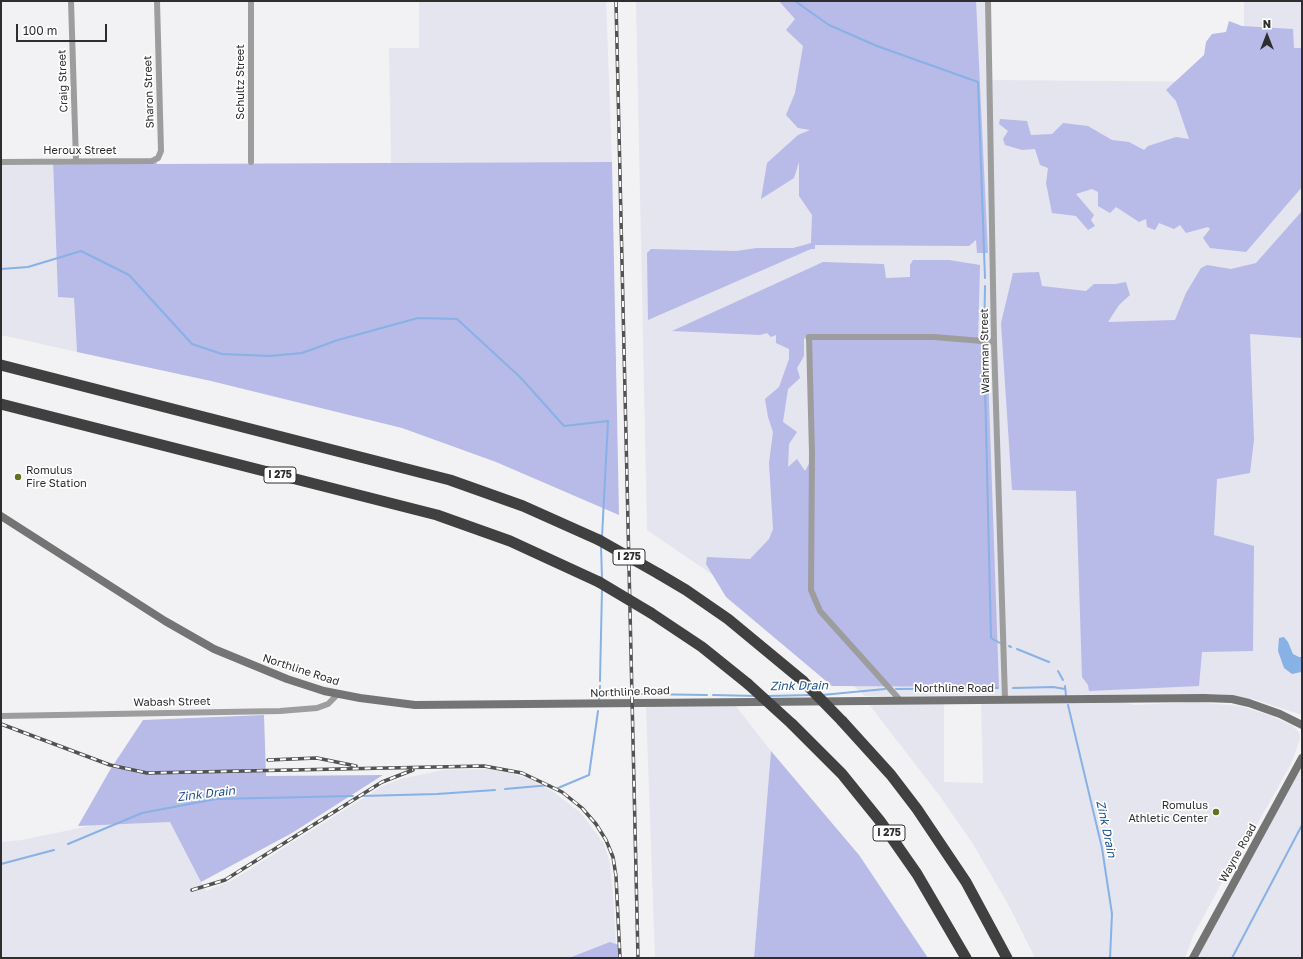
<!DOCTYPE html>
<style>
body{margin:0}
#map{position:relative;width:1303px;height:959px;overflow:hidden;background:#f2f2f4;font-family:"Golos Text",sans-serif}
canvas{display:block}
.frame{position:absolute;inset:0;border:2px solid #2e2e2f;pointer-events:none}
.north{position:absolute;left:1247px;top:16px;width:40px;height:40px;-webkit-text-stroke:3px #fff;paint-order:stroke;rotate:0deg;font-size:11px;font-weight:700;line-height:16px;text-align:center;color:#2e2e2f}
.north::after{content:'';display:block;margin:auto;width:14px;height:18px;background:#2e2e2f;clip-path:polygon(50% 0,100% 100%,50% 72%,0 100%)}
.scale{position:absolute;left:16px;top:24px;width:91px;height:18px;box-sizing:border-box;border:2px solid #2e2e2f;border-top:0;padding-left:5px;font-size:12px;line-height:14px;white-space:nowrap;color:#2e2e2f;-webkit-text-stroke:3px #fff;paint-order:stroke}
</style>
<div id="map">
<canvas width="1303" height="959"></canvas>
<div class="frame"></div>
<div class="north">N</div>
<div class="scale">100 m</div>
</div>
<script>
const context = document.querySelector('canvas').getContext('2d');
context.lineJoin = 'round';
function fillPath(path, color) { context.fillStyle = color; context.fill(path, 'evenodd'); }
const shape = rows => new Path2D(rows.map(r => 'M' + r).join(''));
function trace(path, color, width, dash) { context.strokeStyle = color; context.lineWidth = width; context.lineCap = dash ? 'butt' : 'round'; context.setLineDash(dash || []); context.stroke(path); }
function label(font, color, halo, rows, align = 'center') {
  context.font = font + ' "Golos Text",sans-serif'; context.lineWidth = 3.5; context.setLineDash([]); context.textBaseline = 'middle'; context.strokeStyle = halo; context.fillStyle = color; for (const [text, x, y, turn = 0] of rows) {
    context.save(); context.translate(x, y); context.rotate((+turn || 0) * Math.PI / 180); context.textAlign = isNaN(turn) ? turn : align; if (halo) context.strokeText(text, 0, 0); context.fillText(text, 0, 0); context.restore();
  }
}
fillPath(shape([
 [419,1,606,1,612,162,391,163,389,48,419,48],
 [636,1,985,1,986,80,1244,82,1244,1,1302,1,1302,715,1253,699,1220,694,865,696,767,612,647,530],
 [53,162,58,297,74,297,77,352,1,335,1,163],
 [1116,701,1135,705,1193,702,1240,706,1269,715,1293,726,1299,733,1300,739,1291,764,1255,828,1244,842,1194,934,1185,958,1035,958,1008,904,973,844,939,795,868,703,944,702,944,782,983,783,981,702],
 [735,705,771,751,754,958,655,958,646,706],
 [1302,766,1302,958,1196,958],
 [491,769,510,773,532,780,552,791,581,813,604,844,610,863,612,883,617,958,1,958,1,842,22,840,94,825,170,822,206,891,231,881,381,787,400,779,443,770]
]), '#e4e5ee');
fillPath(shape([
 [779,1,976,1,988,253,977,253,976,240,969,246,815,245,815,249,811,249,648,320,647,253,651,249,736,251,757,248,793,248,811,243,812,215,799,196,799,162,794,178,761,199,767,163,798,135,810,130,798,128,786,115,795,93,803,46,786,30,795,19],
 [1229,21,1242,26,1293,29,1294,48,1302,48,1302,187,1246,252,1210,248,1203,238,1210,229,1208,227,1186,233,1180,225,1174,229,1159,223,1155,230,1147,227,1146,219,1139,222,1116,207,1110,213,1098,206,1098,192,1092,189,1076,194,1094,215,1091,220,1095,226,1088,230,1076,216,1052,213,1046,183,1048,168,1040,165,1035,149,1022,150,1005,145,1003,139,1008,131,999,124,1000,119,1027,121,1031,135,1052,134,1063,123,1088,126,1112,140,1129,142,1144,150,1148,146,1176,137,1189,139,1176,101,1166,90,1204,55,1206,42,1212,34,1226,32],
 [156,161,157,164,612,162,619,515,496,462,402,428,211,381,77,352,74,298,58,297,53,162],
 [1302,211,1302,338,1250,334,1254,440,1250,473,1217,479,1214,535,1254,546,1253,651,1202,652,1199,686,1089,691,1088,685,1082,677,1076,491,1012,490,1001,323,1013,273,1039,272,1042,286,1086,291,1094,284,1115,284,1126,282,1130,295,1119,305,1108,322,1175,320,1186,293,1201,268,1207,265,1231,269,1256,263],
 [913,260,949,260,980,265,978,342,987,343,999,687,832,686,726,597,706,564,707,557,750,559,769,539,773,529,769,463,773,432,768,417,765,399,779,387,789,359,789,349,776,343,776,335,771,337,767,333,760,335,672,331,823,262,884,264,886,278,910,277,910,265],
 [804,338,812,342,812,458,805,471,797,459,788,467,789,444,797,432,783,422,788,389,800,378,797,368,804,356],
 [264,715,266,776,383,775,292,833,201,882,170,822,78,826,110,770,143,720],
 [771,751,859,855,928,958,754,958],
 [610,942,619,945,619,958,569,958]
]), '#b8bae8');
fillPath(shape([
 [1284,637,1288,642,1293,654,1299,657,1302,657,1302,674,1301,672,1292,674,1284,668,1278,651,1279,638]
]), '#88b1e5');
trace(shape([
 [795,1,829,25,877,46,978,82,985,278],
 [1,269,28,267,81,251,129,275,192,344,222,354,270,356,302,353,338,340,418,318,457,319,521,378,564,426,608,421,602,537],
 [984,337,985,286],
 [984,343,991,638,1000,643],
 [601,545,602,579],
 [1009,646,1011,647],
 [1017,649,1049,662],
 [1058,671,1063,680],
 [600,681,602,589],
 [1065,686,1066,696],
 [1013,688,1053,687,1065,689],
 [896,689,998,688],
 [600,694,610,694],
 [620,694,629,694],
 [640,694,707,695],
 [713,695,756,696],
 [822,695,885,689],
 [768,696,812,695],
 [599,700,600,686],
 [1068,705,1102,848,1112,914,1110,958],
 [558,788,589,775,598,711],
 [505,789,550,785],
 [362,796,437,794,495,790],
 [68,844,142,813,216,799,353,796],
 [1,864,54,850],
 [1232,958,1302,825]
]), '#88b1e5', 2);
trace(shape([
 [71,1,76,161],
 [251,1,251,162],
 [988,1,994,342,1005,699],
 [1,162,152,161,158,158,161,151,157,1],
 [900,700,820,611,811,590,812,453,809,337,934,337,994,342],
 [1,716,280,711,317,708,328,704,338,694]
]), '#9d9d9d', 6);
trace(shape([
 [1,516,165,621,214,649,287,679,324,691,360,698,415,705,1204,698,1232,699,1249,703,1280,714,1302,725],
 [1193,958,1302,758]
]), '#747475', 8);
trace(shape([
 [1,365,450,480,523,506,599,540],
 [1,404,437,515,510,541,599,582],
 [659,574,686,590,728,619,803,681],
 [651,613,702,647,748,684],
 [842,721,891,775,917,809,966,882,1007,958],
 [792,724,842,774,880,821,917,874,966,958]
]), '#404041', 11);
const rail = shape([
 [616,1,638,958],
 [1,724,110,765,147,773,484,766,522,773,562,792,582,808,596,824,606,840,613,857,616,876,620,958],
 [268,760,317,758,356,766],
 [192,890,225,880,382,782,413,770]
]);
trace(rail, '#525253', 3.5);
trace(rail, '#fff', 2, [6]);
trace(shape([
 [599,540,659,574],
 [599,582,651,613],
 [803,681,842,721],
 [748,684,792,724]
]), '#404041', 11);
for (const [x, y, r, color] of [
 [18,477,4,"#65721d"],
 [1216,812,4,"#65721d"]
]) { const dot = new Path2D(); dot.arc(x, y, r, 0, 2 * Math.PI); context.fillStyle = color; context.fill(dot); trace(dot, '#fff', 1.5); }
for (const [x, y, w] of [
 [280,475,32],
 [629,557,32],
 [889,833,32]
]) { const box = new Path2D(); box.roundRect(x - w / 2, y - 8, w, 16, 3); context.fillStyle = '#fff'; context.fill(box); trace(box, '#2e2e2f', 1); }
label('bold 10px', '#2e2e2f', null, [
 ["I 275",280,475],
 ["I 275",629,557],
 ["I 275",889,833]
]);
label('11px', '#2e2e2f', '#fff', [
 ["Craig Street",63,81,-92],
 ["Schultz Street",241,82,-90],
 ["Sharon Street",149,92,-92],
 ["Heroux Street",80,151],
 ["Wahrman Street",985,351,-91],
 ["Northline Road",301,670,18],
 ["Northline Road",954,689],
 ["Northline Road",630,692,-2],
 ["Wabash Street",172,702,-1],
 ["Wayne Road",1238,853,-61]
]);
label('11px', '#2e2e2f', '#fff', [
 ["Romulus",26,471],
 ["Fire Station",26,484],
 ["Romulus",1208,806,"right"],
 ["Athletic Center",1208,819,"right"]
], 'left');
label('italic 12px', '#1c5291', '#fff', [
 ["Zink Drain",799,686,-1],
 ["Zink Drain",206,794,-7],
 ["Zink Drain",1106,829,78]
]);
</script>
